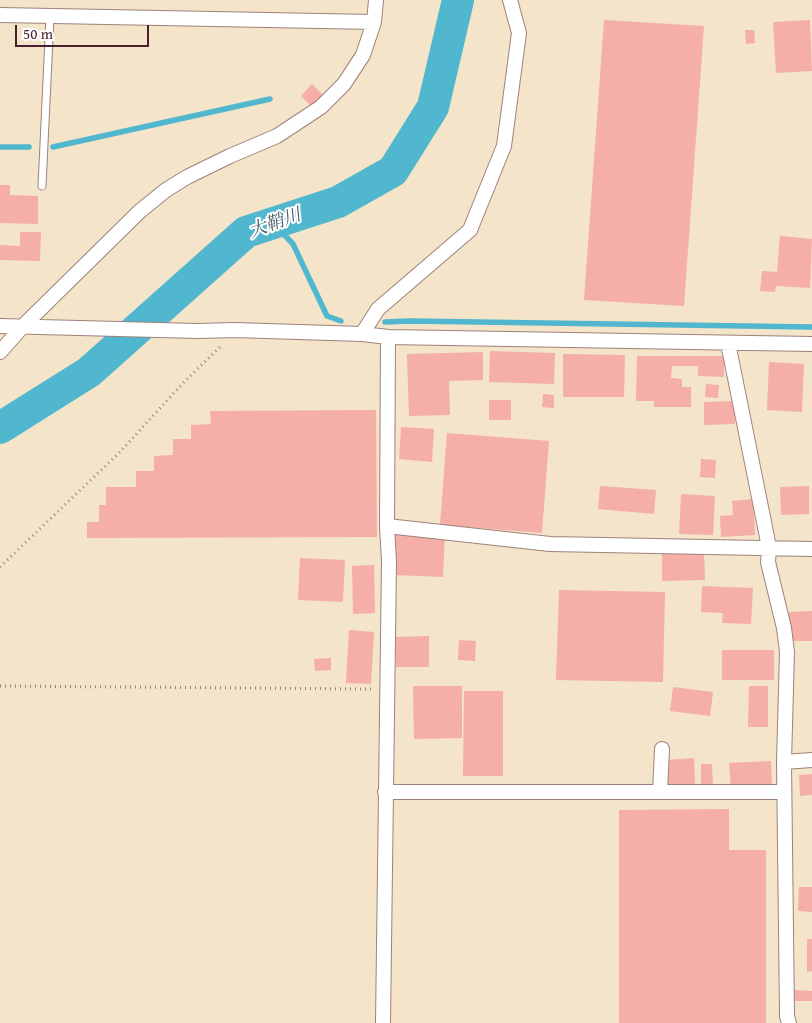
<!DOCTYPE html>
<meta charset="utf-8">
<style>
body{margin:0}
#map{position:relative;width:812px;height:1023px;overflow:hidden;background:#f3e4ca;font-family:"Gentium Book Plus",serif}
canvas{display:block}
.scale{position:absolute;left:15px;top:25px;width:134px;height:22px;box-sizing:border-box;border:2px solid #4a1f2b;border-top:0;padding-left:6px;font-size:15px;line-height:18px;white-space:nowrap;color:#4a1f2b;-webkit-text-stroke:4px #fff;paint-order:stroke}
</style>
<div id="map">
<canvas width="812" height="1023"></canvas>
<div class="scale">50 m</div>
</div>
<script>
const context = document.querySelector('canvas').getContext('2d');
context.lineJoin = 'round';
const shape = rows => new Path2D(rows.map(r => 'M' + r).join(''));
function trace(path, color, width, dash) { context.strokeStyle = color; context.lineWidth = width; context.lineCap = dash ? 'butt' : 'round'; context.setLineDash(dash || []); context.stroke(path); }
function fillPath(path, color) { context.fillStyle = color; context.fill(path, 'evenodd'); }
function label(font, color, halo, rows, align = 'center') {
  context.font = font + ' "Gentium Book Plus","Noto Serif JP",serif'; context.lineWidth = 4; context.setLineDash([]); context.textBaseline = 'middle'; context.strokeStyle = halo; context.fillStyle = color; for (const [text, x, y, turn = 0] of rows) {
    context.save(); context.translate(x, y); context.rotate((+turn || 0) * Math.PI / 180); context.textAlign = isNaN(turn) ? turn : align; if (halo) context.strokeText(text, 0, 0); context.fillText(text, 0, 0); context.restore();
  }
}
trace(shape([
 [0,147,29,147],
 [53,147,270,99],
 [274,224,293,244,327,316,341,321],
 [385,322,411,321,812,327]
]), '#50b7ce', 5.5);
trace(shape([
 [0,428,89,372,246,232,338,202,393,171,433,107,458,0]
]), '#50b7ce', 32);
fillPath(shape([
 [604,20,704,26,684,306,584,300],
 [810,20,812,71,776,73,773,22],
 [745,30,754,30,755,43,746,44],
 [312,84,324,96,313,108,301,96],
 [0,185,10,185,10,195,38,196,38,224,0,223],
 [20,232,41,232,40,261,0,260,0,245,20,246],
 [780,236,812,239,810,288,776,286,775,292,760,291,762,271,777,272],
 [490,351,555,353,554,384,489,382],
 [483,352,483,380,449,381,450,415,409,416,407,354],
 [563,354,625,355,624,397,563,397],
 [637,356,724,356,724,377,698,376,698,366,672,366,671,378,682,379,682,387,691,387,691,407,654,407,654,401,636,401],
 [769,362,804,364,802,412,767,410],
 [706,384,719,385,718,398,705,397],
 [543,394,554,395,554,408,542,407],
 [489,400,511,400,511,420,489,420],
 [734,401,735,424,704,425,704,402],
 [376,410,377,537,87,538,87,522,99,522,99,505,106,505,106,487,136,487,136,471,154,471,154,456,173,455,173,439,191,439,191,425,211,424,210,411],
 [401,427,434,429,432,462,399,459],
 [447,433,549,441,542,533,440,525],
 [701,459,716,460,715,478,700,477],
 [600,486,656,490,654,514,598,509],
 [809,486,809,514,781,515,780,487],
 [681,494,715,496,713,535,679,534],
 [753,499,755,535,721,537,720,516,733,515,732,501],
 [396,531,445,533,443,577,393,575],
 [704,553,705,580,662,581,662,554],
 [300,558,345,560,343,602,298,600],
 [374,565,375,613,353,614,352,566],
 [702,586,753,588,751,624,722,623,723,613,701,612],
 [559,590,665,592,663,682,556,680],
 [812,611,812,641,789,641,789,612],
 [349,630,374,632,371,684,346,683],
 [429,636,429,667,396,667,396,637],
 [459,640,476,641,475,661,458,660],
 [722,650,774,650,774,680,722,680],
 [331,658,331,670,315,671,314,659],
 [413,686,462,686,462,738,414,739],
 [749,686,768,686,768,727,748,727],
 [673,687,713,692,710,716,670,711],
 [464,691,503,691,503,776,463,776],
 [694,758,695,784,667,786,666,760],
 [771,761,772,788,731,789,729,763],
 [701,764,712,764,713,786,701,786],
 [812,774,812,795,800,796,799,775],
 [729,809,729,850,766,850,766,1023,619,1023,619,810],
 [799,887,812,887,812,912,798,911],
 [807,939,812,939,812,971,807,972],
 [794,990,812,991,812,1001,794,1001]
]), '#f5aea8');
const service = shape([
 [42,186,50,17]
]);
const minor = shape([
 [0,15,374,22,376,0],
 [0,326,198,331,234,330,362,334,388,337,812,344],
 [362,334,378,309,470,230,504,146,519,33,510,0],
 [728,343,767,537,769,549,768,562,784,628,787,652,784,762],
 [0,352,23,326,140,211,166,190,187,177,230,156,277,136,321,107,344,84,363,55,374,22],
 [387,526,550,544,812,549],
 [385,792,784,792],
 [660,792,662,749],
 [383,1023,389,561,387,526,388,337],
 [789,1023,787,1016,784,762,812,760]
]);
trace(service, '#9e827a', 9);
trace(minor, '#9e827a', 16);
trace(shape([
 [0,567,119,453,183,383,221,346],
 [0,686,372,689]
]), '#9e827a', 3, [1, 4]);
trace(service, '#fff', 7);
trace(minor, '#fff', 14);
label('italic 18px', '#4c5c6c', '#fff', [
 ["大鞘川",275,224,-20]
]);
</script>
